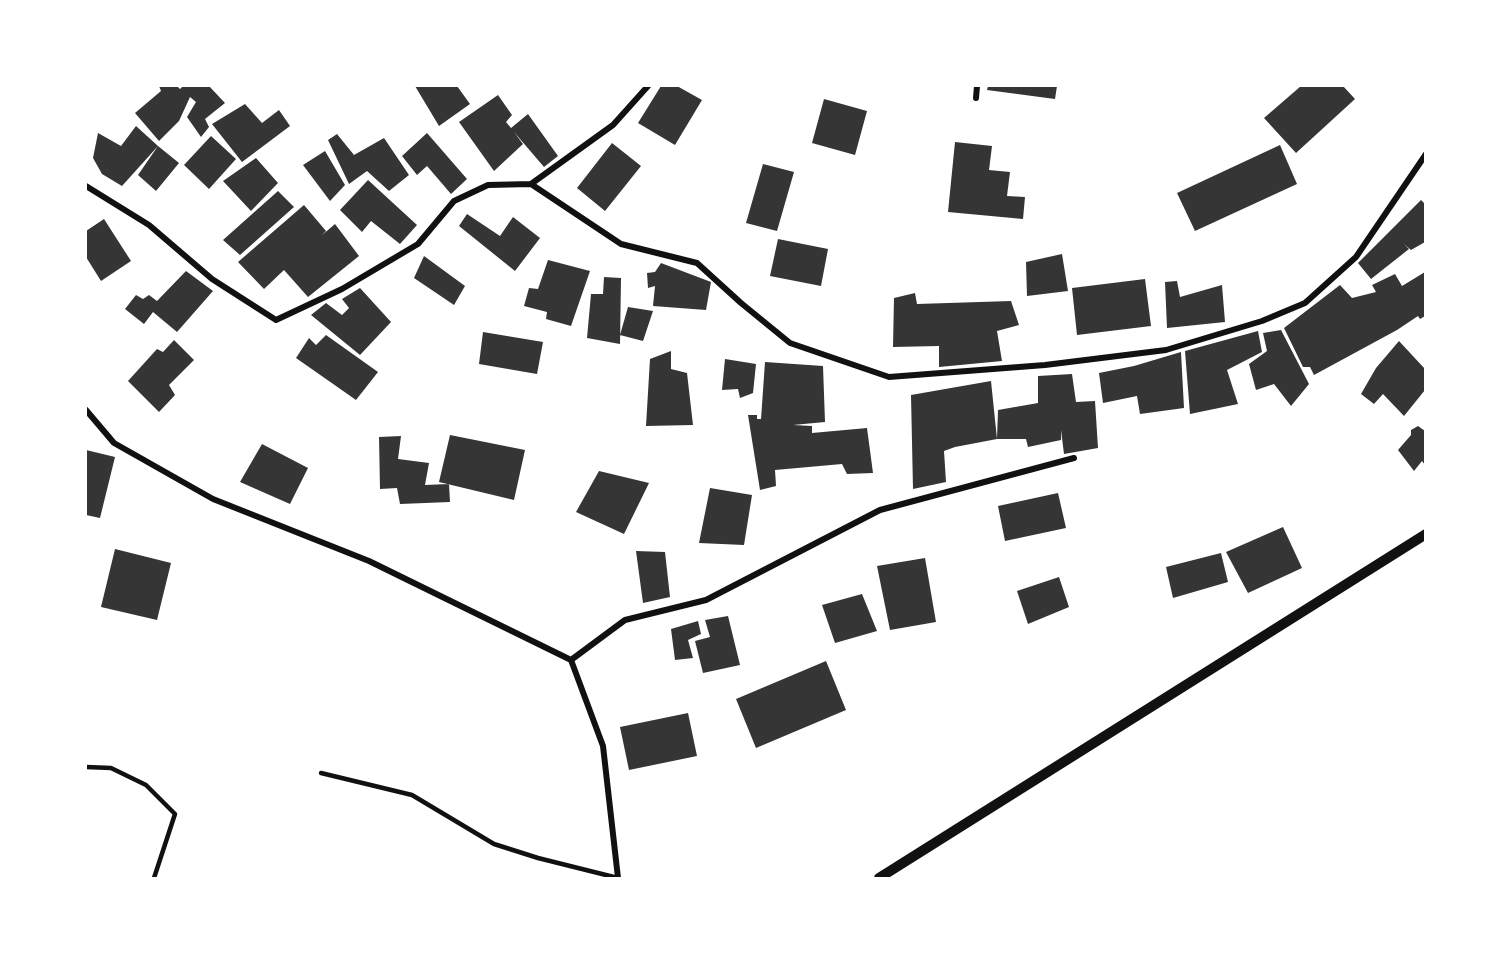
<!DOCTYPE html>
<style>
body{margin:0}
#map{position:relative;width:1511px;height:964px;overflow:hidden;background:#fff;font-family:"DejaVu Sans",sans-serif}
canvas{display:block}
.frame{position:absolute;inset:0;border:87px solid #fff;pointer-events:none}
</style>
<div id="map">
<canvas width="1511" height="964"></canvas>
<div class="frame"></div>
</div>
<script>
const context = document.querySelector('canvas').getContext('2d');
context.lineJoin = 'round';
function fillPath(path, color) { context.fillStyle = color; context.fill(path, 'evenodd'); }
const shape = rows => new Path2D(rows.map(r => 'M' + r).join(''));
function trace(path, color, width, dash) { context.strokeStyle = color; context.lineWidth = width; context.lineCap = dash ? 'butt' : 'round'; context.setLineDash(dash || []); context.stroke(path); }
fillPath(shape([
 [159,86,177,86,180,89,183,86,209,86,225,103,205,119,209,127,201,137,187,117,196,102,190,97,179,121,159,141,135,113,161,91],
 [415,86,457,86,470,104,439,126],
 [661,86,677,86,702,100,675,145,638,123],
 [988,86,1057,86,1055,99,987,90],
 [1301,86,1343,86,1355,99,1296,153,1264,118],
 [498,95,512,115,506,122,511,128,528,114,558,156,544,167,514,132,523,144,494,171,459,122],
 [824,99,867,111,855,155,812,143],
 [245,104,262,123,279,110,290,126,242,162,212,124],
 [136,126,158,146,122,186,102,174,93,158,98,133,121,146],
 [427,133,467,179,451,194,427,166,417,175,402,156],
 [337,134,354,155,384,138,409,175,389,191,367,171,349,184,328,140],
 [211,136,236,159,209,189,184,165],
 [955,142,992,146,989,170,1010,172,1007,196,1025,197,1023,219,948,212],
 [612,143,641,166,605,211,577,188],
 [1280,145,1297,184,1195,231,1177,193],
 [158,146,179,163,156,191,138,175],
 [325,151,345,185,330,201,303,165],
 [256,158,278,183,251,211,223,181],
 [763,164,794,172,777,231,746,223],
 [368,180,417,225,400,244,371,221,362,232,340,210],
 [278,191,294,207,240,255,223,240],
 [1421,200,1425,204,1425,242,1411,250,1404,244,1409,249,1371,279,1358,263],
 [304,205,326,231,321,236,335,224,359,256,308,297,284,270,264,289,238,262],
 [467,214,500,236,513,217,540,238,515,271,459,226],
 [104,219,131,261,101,281,86,257,86,231],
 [778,239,828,249,821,286,770,276],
 [1062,254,1068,291,1027,296,1026,262],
 [424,256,465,286,454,305,414,278],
 [548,260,590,271,571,326,546,319,547,312,524,306,529,288,538,289],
 [661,263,711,282,706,310,653,306,655,286,648,288,647,273,655,272],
 [186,271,213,291,177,332,153,312,144,324,125,309,136,295,143,299,149,295,157,301],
 [1425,272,1425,316,1420,319,1418,316,1397,330,1314,375,1310,367,1303,367,1284,328,1340,285,1352,298,1376,292,1372,285,1395,274,1402,286],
 [604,277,621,278,620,344,587,338,591,294,603,294],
 [1145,279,1151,326,1077,335,1072,288],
 [1177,281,1180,297,1222,285,1225,322,1167,328,1165,282],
 [360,288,391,322,360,355,311,315,326,303,342,315,349,308,342,299],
 [915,293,917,304,1011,301,1019,325,997,331,1002,361,939,367,939,346,893,347,894,298],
 [628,307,653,311,643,341,620,335],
 [1281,330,1309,384,1291,406,1274,384,1256,390,1249,364,1267,351,1263,333],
 [1258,331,1262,352,1227,370,1238,404,1190,414,1185,351],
 [483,332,543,342,537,374,479,364],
 [326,335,378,372,356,400,296,358,309,338,316,345],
 [174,340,194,360,169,385,175,395,159,412,128,381,157,349,163,352],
 [1399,341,1425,369,1425,390,1404,416,1383,394,1374,404,1361,394,1376,368],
 [671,351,671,369,687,373,693,425,646,426,650,359],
 [1181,352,1184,408,1140,414,1137,396,1103,403,1099,373,1134,366],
 [725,359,756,364,753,393,740,398,738,389,722,390],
 [765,362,823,366,825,422,793,425,812,426,812,433,867,428,873,473,847,474,842,464,775,470,776,486,760,490,748,415,757,415,757,419,761,419],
 [1072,374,1076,402,1095,401,1098,448,1064,454,1061,430,1061,440,1028,447,1026,439,997,439,955,447,944,451,946,482,913,489,911,395,991,381,997,439,998,410,1038,403,1038,376],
 [1418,426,1425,431,1425,465,1422,461,1414,471,1398,450,1411,435,1411,430],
 [450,435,525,450,514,500,439,482],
 [401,436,398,459,429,463,425,485,449,484,450,502,400,504,397,488,380,489,379,437],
 [262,444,308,468,290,504,240,482],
 [86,450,115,457,100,518,86,515],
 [599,471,649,483,624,534,576,512],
 [710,488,752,495,744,545,699,543],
 [1058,493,1066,528,1005,541,998,506],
 [1283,527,1302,568,1248,593,1226,552],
 [115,549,171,563,157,620,101,607],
 [636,551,665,552,670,597,643,603],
 [1221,553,1228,582,1173,598,1166,567],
 [925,558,936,622,890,630,877,566],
 [1059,577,1069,607,1028,624,1017,591],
 [862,594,877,631,835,643,822,605],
 [728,616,740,665,703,673,695,641,710,637,705,620],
 [698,621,701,634,688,640,693,658,675,660,671,629],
 [826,661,846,710,756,748,736,699],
 [688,713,697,756,629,770,620,727]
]), '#353535');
trace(shape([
 [86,767,111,768,146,785,175,814,154,878],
 [321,773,412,795,494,844,538,858,618,878]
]), '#111', 4.5);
trace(shape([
 [976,98,977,86],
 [531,184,621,244,697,263,741,303,790,343,889,377,1045,365,1166,350,1262,321,1305,303,1356,257,1426,154],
 [86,186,149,225,212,279,276,320,342,289,418,244,454,201,488,185,531,184,613,125,648,86],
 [86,410,114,443,213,499,369,561,571,660,603,746,618,878],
 [571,660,625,620,706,600,880,510,1074,458]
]), '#111', 6);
trace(shape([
 [879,878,1426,534]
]), '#111', 10);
</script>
